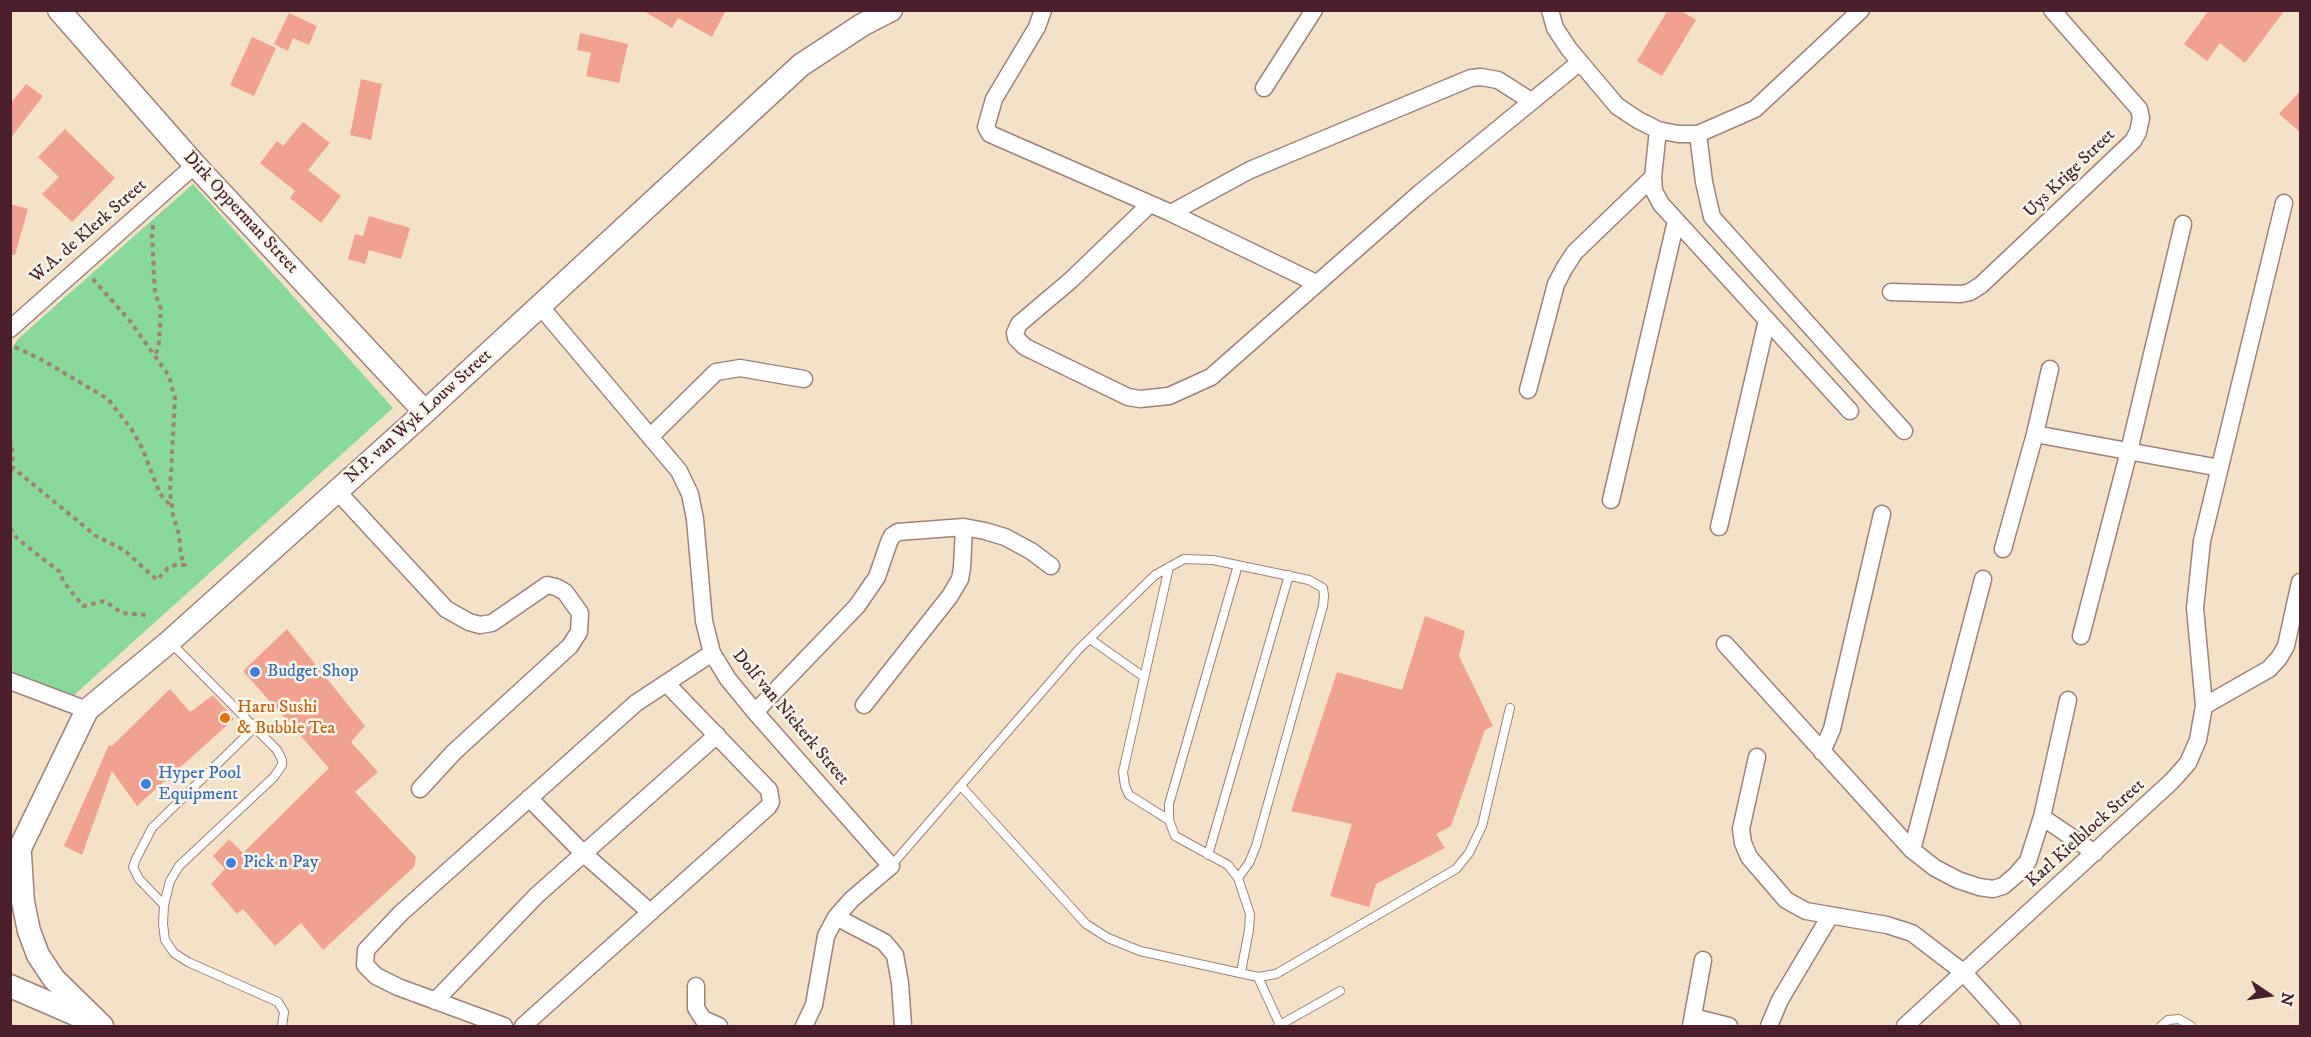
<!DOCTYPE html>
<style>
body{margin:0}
#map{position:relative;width:2311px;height:1037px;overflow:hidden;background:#f4e2c8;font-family:"IM FELL DW Pica",serif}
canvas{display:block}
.frame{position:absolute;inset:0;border:12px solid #4a1f2b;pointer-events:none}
.north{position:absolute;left:2239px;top:965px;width:60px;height:60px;-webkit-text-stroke:4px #fbf7ec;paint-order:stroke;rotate:103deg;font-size:16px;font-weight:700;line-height:24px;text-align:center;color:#4a1f2b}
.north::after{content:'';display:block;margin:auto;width:21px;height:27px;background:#4a1f2b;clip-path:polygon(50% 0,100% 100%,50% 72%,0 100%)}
</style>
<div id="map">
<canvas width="2311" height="1037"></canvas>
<div class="frame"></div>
<div class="north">N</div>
</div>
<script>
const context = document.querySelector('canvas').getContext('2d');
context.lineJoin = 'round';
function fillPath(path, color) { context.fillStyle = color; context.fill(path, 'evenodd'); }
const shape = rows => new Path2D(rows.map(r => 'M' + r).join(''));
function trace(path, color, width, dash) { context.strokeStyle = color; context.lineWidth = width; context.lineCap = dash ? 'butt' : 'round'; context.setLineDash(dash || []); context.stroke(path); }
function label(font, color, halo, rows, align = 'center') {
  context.font = font + ' "IM FELL DW Pica",serif'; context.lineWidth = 5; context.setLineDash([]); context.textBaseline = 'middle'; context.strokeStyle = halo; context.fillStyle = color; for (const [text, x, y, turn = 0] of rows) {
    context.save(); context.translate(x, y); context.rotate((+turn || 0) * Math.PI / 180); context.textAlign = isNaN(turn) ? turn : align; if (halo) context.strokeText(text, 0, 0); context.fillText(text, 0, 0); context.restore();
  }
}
fillPath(shape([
 [193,184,393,408,73,696,11,671,10,350,19,338]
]), '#89da9a');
fillPath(shape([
 [642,10,726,10,712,37,678,18,672,28],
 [1668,10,1680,10,1696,20,1662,76,1637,61],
 [2209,10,2285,10,2245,63,2220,43,2207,61,2184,44],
 [289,13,317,26,309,45,293,38,288,51,274,44],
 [580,33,628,44,619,83,586,76,591,53,577,50],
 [252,37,276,48,254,96,230,85],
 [361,79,382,84,371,140,350,135],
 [26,84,43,96,10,139,10,104],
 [2301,90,2301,133,2279,114],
 [303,122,330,143,308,170,341,196,321,223,290,198,295,191,260,163,277,141,283,146],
 [65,129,115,178,72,222,42,194,59,177,38,157],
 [10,204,28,209,15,255,10,255],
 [369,216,410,228,401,259,369,250,365,264,348,259,355,234,363,236],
 [1425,616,1465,631,1459,656,1493,726,1485,730,1451,826,1436,834,1445,848,1376,884,1369,907,1330,896,1352,824,1291,811,1337,672,1402,690],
 [287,629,365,726,351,742,378,772,355,792,416,857,414,867,323,950,301,923,275,946,243,909,237,914,211,884,225,869,213,856,229,839,243,853,329,768,243,671],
 [170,689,190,712,213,695,234,719,137,806,112,771,82,855,64,846,109,745,112,746]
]), '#f1a18f');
const lane = shape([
 [1238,565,1169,804,1169,820,1175,836,1228,865,1238,878,1250,914,1249,930,1241,972],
 [1169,567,1123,772,1125,786,1129,795,1169,820],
 [1090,639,1144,677],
 [170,642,277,750,282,760,282,765,274,777,179,866,170,881,164,905,163,924,165,940,174,953,188,962,278,1002,284,1012,282,1026],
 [961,786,1086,924,1108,938,1140,951,1258,977,1276,974,1456,869,1469,853,1482,826,1510,708],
 [1208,855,1289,575],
 [891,866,1079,649,1155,575,1184,559,1213,560,1309,580,1323,588,1324,596,1323,606,1256,846,1249,863,1238,878],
 [164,905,139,879,133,867,136,859,152,828,255,727],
 [1258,977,1280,1025],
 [1278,1026,1340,991],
 [2161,1026,2168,1020,2179,1019,2191,1026]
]);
const street = shape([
 [1043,10,1037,27,994,99,986,127,990,134,1171,213,1316,283],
 [1550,10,1555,28,1569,49,1617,106,1638,120,1658,130,1678,134,1698,134,1755,109,1861,10],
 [1264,88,1314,10],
 [1658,130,1653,177,1654,191,1661,204,1850,411],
 [1698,134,1704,182,1712,217,1904,431],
 [1150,204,1071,280,1019,324,1015,333,1016,338,1025,347,1128,397,1140,399,1169,396,1211,377,1421,192,1580,62],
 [1171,213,1250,170,1471,78,1481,77,1498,80,1531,101],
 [1891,292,1961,294,1970,292,1981,285,2035,234,2133,141,2138,132,2141,118,2139,109,2052,10],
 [540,306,679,471,690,494,695,519,704,621,712,653,728,679,755,712,891,866,852,899,836,917,826,936,814,1005,804,1026],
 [10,329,195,165],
 [1528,390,1556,284,1565,267,1575,252,1653,177],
 [2035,434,2220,468],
 [650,437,716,372,740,368,804,379],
 [337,491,446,609,469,622,480,625,492,623,547,585,556,587,565,592,580,613,579,632,570,646,454,752,420,789],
 [1611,500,1676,221],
 [1719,527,1767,320],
 [2003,549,2035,434,2050,369],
 [2081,636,2129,451,2183,224],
 [1725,644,1912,850,1935,868,1958,880,1979,887,1993,889,2003,886,2016,875,2028,861,2042,817,2068,700],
 [10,681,87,710],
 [864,705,950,596,960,579,962,568,964,527],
 [2204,706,2269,669,2279,658,2286,646,2300,582],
 [755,712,857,606,877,577,889,542,892,536,898,532,964,527,985,531,1005,537,1031,551,1051,566],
 [1822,752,1832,729,1882,514],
 [1757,757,1741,829,1743,843,1749,857,1786,900,1806,911,1887,925,1912,933,1963,972,2012,1026],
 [529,798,584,854,650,912],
 [2042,817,2095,853],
 [1912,850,1983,579],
 [836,917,884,942,895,955,900,983,903,1026],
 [696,986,696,1008,703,1019,719,1026],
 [435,1001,537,895,717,735],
 [1693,1017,1729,1026],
 [504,1026,398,987,376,976,365,965,366,950,401,913,636,703,712,653],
 [523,1026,768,807,771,802,769,790,666,683],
 [1691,1026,1703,960],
 [1769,1026,1780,1000,1830,916],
 [1905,1026,2172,781,2188,763,2198,740,2204,706,2195,608,2202,541,2284,203]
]);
const secondary = shape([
 [59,10,195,165,425,412],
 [20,855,23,902,29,931,38,955,54,979,102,1026],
 [10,874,22,844,87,710,169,642,425,412,801,65,862,25,891,10],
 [10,986,91,1021]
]);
trace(lane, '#9f807a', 10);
trace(street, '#9f807a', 19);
trace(secondary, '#9f807a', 25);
trace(shape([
 [153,225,152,237,155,293,161,309,159,343,156,354],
 [15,347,44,361,108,399,132,430,142,448,160,494,172,507],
 [10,439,13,454,12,467,96,536,124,550,157,580,168,568,175,565,185,565,181,556,179,534,173,515,170,492,175,398,169,376,130,321,92,278],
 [10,481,12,467],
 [10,528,16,537,25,545,60,572,63,581,83,606,104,601,122,613,146,615]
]), '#9f807a', 4, [4.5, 4.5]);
trace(lane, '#fff', 8);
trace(street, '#fff', 16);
trace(secondary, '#fff', 22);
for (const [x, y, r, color] of [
 [255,672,6,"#3f7fe0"],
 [225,718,6,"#e8710a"],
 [146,784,6,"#3f7fe0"],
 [231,863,6,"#3f7fe0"]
]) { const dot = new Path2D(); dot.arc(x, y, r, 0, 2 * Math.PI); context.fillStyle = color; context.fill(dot); trace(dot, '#fbf7ec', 2); }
label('18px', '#4a1f2b', '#fbf7ec', [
 ["Uys Krige Street",2070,174,-44],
 ["Dirk Opperman Street",240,213,47],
 ["W.A. de Klerk Street",89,232,-41],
 ["N.P. van Wyk Louw Street",419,417,-42],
 ["Dolf van Niekerk Street",790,718,50],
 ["Karl Kielblock Street",2086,834,-42]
]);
label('18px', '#366cbe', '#fbf7ec', [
 ["Budget Shop",267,672],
 ["Hyper Pool",158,774],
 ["Equipment",158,795],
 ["Pick n Pay",243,863]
], 'left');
label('18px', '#c56008', '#fbf7ec', [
 ["Haru Sushi",237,708],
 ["& Bubble Tea",237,729]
], 'left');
</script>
